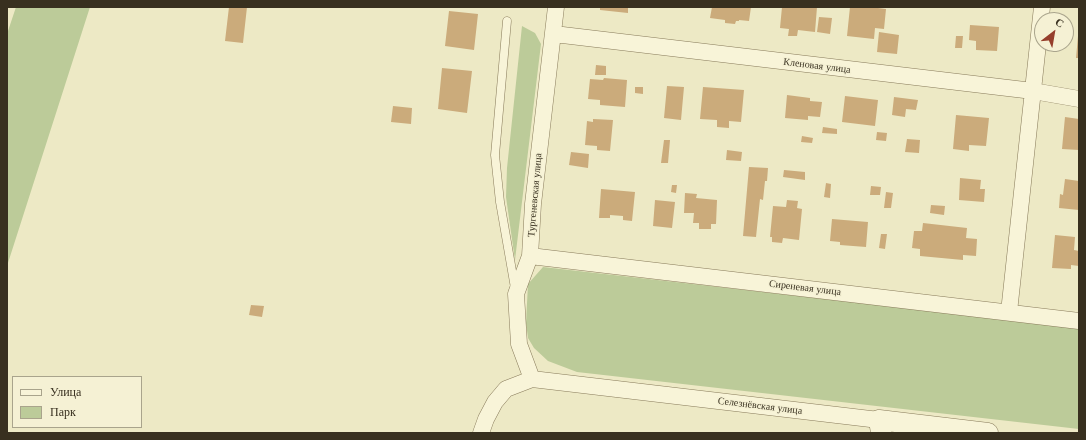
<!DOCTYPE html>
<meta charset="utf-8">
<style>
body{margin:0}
#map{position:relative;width:1086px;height:440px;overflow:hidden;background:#ede9c5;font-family:"Libre Baskerville",serif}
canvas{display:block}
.frame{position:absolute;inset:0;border:8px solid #38301f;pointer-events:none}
.legend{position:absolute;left:12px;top:376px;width:130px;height:52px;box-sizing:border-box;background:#f5f1d4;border:1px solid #a9a48c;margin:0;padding:5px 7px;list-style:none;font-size:12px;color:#38301f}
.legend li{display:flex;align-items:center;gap:8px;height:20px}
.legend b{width:20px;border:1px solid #a9a48c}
.north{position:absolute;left:1034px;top:12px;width:40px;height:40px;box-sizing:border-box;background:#f5f1d4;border:1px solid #a9a48c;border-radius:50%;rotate:31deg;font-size:11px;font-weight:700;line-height:16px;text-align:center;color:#38301f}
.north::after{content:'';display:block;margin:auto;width:14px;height:18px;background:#963f2c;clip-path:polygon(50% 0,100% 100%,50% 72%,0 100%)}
</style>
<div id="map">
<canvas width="1086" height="440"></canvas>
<div class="frame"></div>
<ul class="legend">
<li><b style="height:5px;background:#f8f4d8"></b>Улица</li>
<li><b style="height:11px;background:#bccb99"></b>Парк</li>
</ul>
<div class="north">С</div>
</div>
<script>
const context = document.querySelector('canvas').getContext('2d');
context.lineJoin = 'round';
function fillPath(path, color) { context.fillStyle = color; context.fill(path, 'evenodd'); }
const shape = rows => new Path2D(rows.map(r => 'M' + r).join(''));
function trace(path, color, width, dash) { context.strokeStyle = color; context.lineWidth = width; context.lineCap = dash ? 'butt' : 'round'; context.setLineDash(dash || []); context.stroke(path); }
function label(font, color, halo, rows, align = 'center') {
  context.font = font + ' "Libre Baskerville",serif'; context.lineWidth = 3; context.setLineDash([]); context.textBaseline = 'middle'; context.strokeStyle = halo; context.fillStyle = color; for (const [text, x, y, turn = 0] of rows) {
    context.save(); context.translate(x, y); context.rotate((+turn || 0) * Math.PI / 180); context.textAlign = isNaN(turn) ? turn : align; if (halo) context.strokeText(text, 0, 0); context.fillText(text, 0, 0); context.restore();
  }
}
fillPath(shape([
 [16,7,90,7,7,266,7,34],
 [522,26,535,33,541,44,515,260,506,197,507,168],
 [543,267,1079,328,1079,429,577,372,548,361,534,348,528,338,526,323,528,284]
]), '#bccb99');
fillPath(shape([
 [229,7,247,7,243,43,225,41],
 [600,7,628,7,628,13,600,10],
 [712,7,751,7,749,21,739,20,739,21,736,21,735,24,725,23,725,20,710,18],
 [782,7,817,7,815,32,798,30,797,36,788,36,789,29,780,28],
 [850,7,878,7,878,8,886,9,884,29,875,28,874,39,847,36],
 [449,11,478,14,474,50,445,46],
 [819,17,832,18,830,34,817,32],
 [970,25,999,27,997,51,976,50,976,41,969,40],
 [879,32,899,35,897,54,877,52],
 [956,36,963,36,962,48,955,48],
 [1078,36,1079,36,1079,58,1076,58],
 [596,65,606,66,606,75,595,75],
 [442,68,472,71,467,113,438,109],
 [604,78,627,80,625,107,600,105,600,100,588,99,590,79,603,80],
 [667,86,684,87,681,120,664,118],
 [635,87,643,87,643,94,635,93],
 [703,87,744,90,741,122,729,121,729,128,717,127,717,120,700,119],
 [787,95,810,98,810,101,822,102,820,117,808,116,808,120,785,118],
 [845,96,878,100,875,126,842,122],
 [894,97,918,100,916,110,906,109,905,117,892,115],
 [393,106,412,108,411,124,391,122],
 [956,115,989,118,986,146,969,145,969,151,953,149],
 [1065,117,1079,119,1079,150,1062,149],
 [593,119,613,120,610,151,597,150,597,146,585,145,587,121,593,122],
 [823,127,837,129,837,134,822,133],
 [877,132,887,133,886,141,876,140],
 [802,136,813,138,812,143,801,142],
 [907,139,920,140,919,153,905,152],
 [664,140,670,140,668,163,661,163],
 [727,150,742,152,741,161,726,160],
 [571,152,589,154,588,168,569,165],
 [749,167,768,168,767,181,765,181,763,200,760,199,756,237,743,236],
 [784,170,805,172,805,180,783,177],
 [960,178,981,180,980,189,985,189,984,202,959,200],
 [1065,179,1079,181,1079,210,1059,208,1060,194,1063,195],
 [826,183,831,184,830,198,824,197],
 [672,185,677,185,676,193,671,192],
 [871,186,881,187,880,195,870,195],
 [601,189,635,192,632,221,623,220,623,216,610,215,610,218,599,218],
 [886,192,893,193,891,208,884,208],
 [685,193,697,194,696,198,717,200,716,224,711,224,711,229,699,229,699,223,693,223,694,213,684,213],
 [655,200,675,202,672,228,653,226],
 [787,200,798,201,797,208,802,209,799,240,783,238,782,243,772,242,772,237,770,237,773,206,786,207],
 [931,205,945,206,944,215,930,213],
 [832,219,868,222,866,247,840,245,840,242,830,241],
 [923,223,967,228,966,238,977,239,976,256,963,255,963,260,920,256,920,249,912,248,914,231,922,231],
 [881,234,887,234,885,249,879,248],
 [1055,235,1075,237,1074,250,1079,251,1079,266,1071,265,1071,269,1052,268],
 [251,305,264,306,262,317,249,315]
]), '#cbab7b');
const service = shape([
 [507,21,495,155,500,202,515,288]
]);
const minor = shape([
 [554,34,1033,91,1079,99],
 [530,256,1079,321],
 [1009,312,1042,7],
 [532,379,519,344,516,294,530,256,533,204,556,7],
 [481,433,486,419,495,402,506,389,532,379,879,420]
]);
const tertiary = shape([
 [881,433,879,420,988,433]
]);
trace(service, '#887b5b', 9);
trace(minor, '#887b5b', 17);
trace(tertiary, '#887b5b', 21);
trace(service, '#f8f4d8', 8);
trace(minor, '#f8f4d8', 16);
trace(tertiary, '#f8f4d8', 20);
label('10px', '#38301f', '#f5f1d4', [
 ["Кленовая улица",817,66,7],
 ["Тургеневская улица",535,195,-85],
 ["Сиреневая улица",805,288,7],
 ["Селезнёвская улица",760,406,7]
]);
</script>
